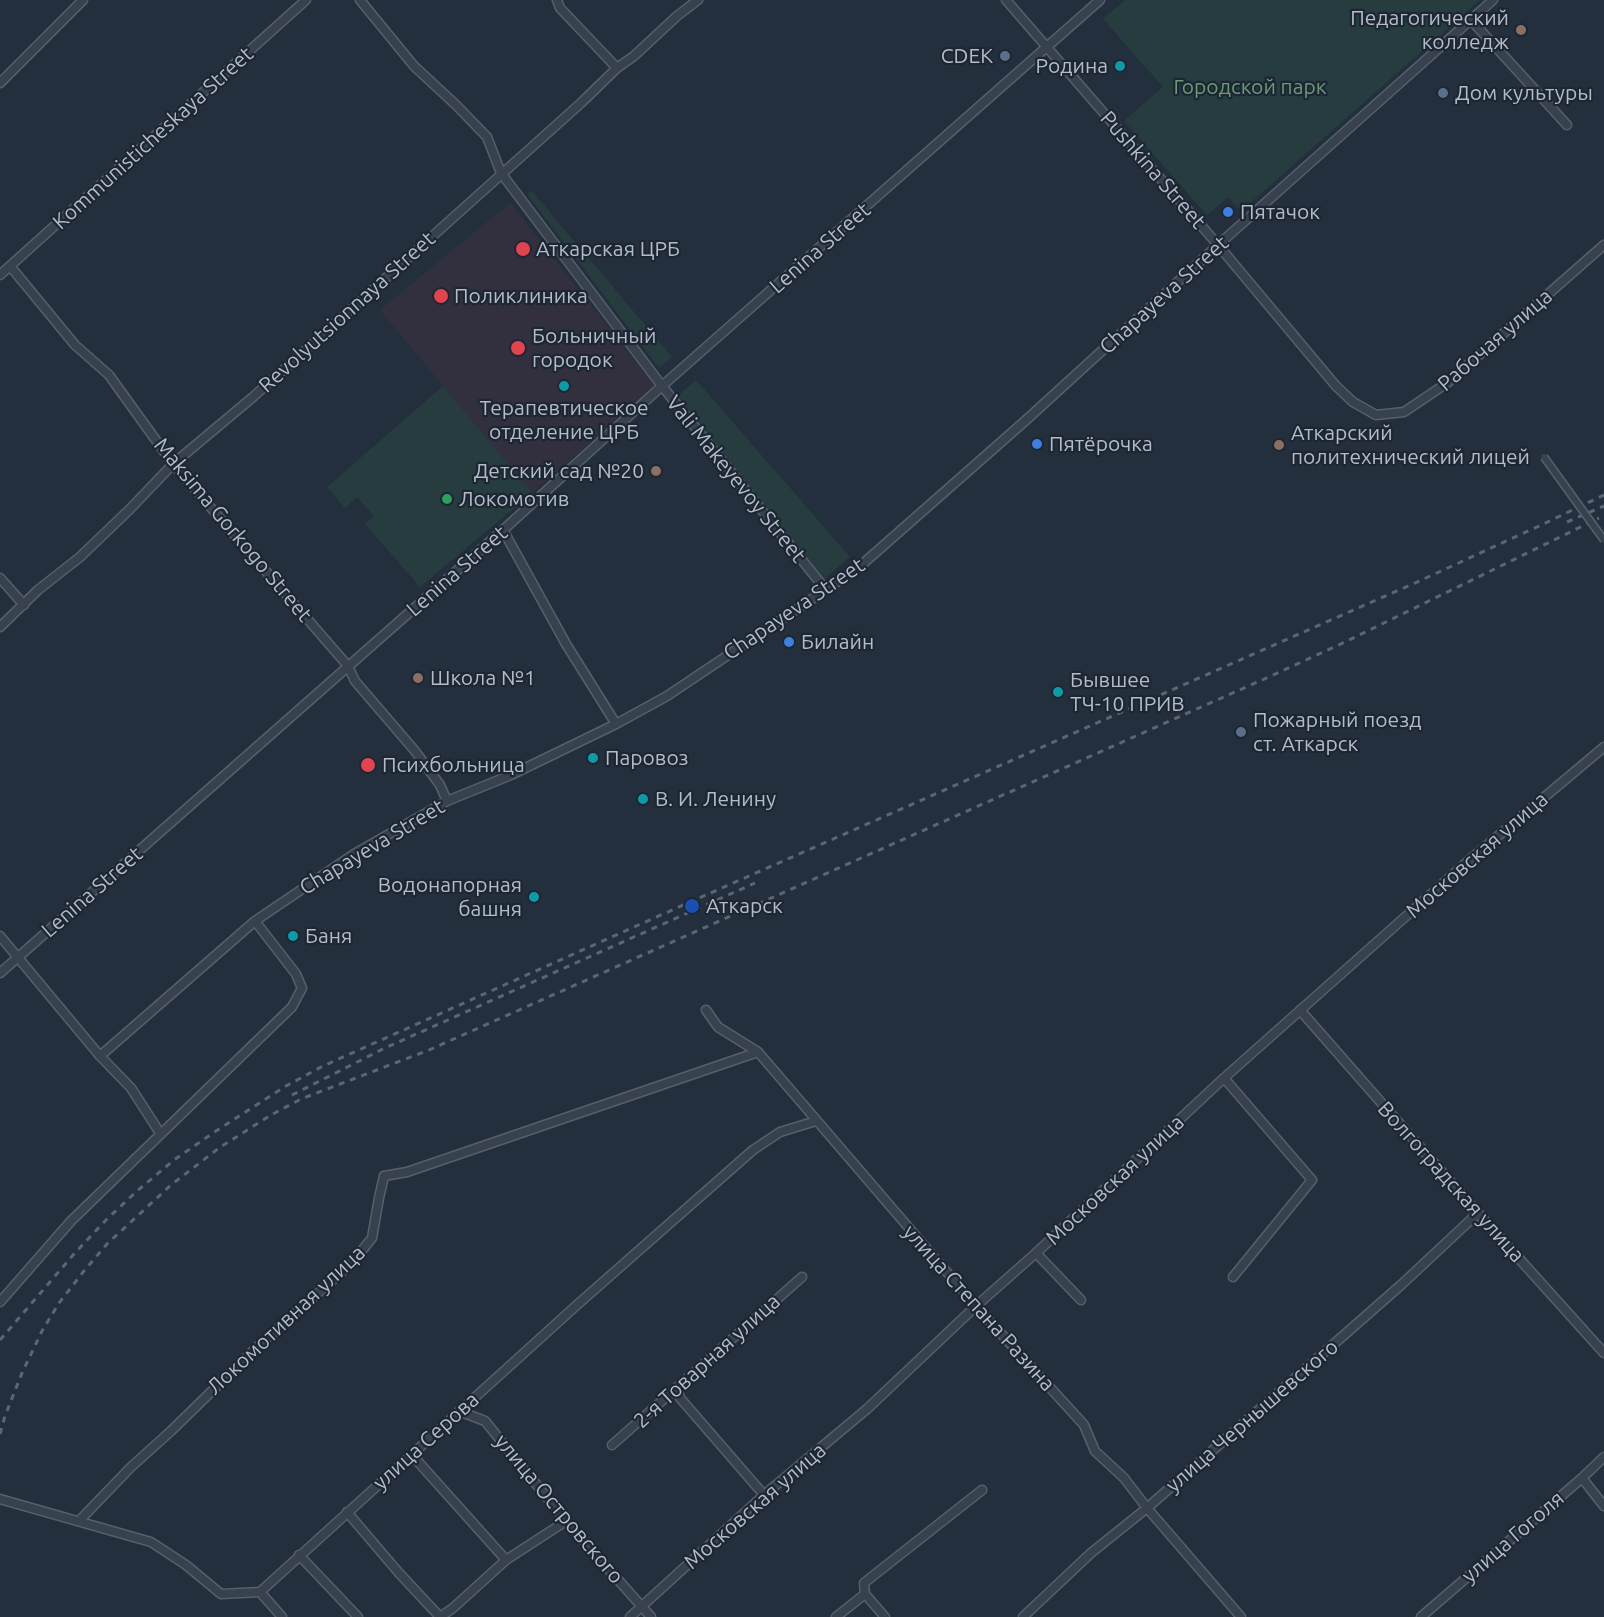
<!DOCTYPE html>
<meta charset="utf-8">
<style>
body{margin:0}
canvas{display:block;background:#242f3e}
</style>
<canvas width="1604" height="1617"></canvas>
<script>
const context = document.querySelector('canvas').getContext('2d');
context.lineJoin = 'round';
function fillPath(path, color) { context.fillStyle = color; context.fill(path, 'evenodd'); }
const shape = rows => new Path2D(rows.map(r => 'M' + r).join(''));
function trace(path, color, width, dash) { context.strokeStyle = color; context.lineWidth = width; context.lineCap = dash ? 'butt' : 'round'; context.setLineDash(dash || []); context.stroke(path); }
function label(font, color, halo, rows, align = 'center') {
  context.font = font + ' Ubuntu,sans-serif'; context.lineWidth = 4.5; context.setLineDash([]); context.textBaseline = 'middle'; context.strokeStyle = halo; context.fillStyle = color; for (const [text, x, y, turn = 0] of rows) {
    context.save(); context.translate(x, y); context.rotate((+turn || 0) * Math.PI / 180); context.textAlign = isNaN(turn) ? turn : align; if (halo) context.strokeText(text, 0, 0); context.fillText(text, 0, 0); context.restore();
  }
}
fillPath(shape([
 [510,203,655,386,532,493,380,310]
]), '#32303f');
fillPath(shape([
 [1125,0,1480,0,1241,211,1228,197,1207,215,1124,121,1163,87,1103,19],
 [532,191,672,357,659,368,527,194],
 [696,380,850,557,824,579,678,396],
 [443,386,532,493,420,587,365,524,374,516,357,497,345,508,327,487]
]), '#263c3f');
const minor = shape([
 [360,0,414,66,456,105,487,137,501,173,662,386,826,590],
 [557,0,560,8,617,68],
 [1006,0,1218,245,1336,386,1353,402,1376,415,1404,412,1447,383,1604,245],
 [1471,20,1567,125],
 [0,83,83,0],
 [10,266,75,345,109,375,173,464,348,666,355,681,415,751,440,785,447,801],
 [0,275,306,0],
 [503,530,566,644,616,724],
 [0,578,24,605],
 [0,627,38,590,80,557,130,509,173,464,253,397,581,103,617,68,634,56,677,16,698,0],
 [0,936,100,1056],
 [0,973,503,530,662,386,1100,0],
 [706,1010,718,1027,758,1052,976,1306,1084,1425,1095,1451,1124,1478,1147,1508,1241,1617],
 [1300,1010,1478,1213,1604,1353],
 [1224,1078,1312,1180,1233,1277],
 [160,1133,131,1088,100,1056,255,921,354,854,447,801,511,775,616,724,667,696,858,568,1025,421,1218,245,1493,0],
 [1036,1253,1081,1300],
 [0,1302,71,1221,292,1007,302,988,296,974,255,921],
 [677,1387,680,1398,764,1495],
 [459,1411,485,1421,566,1521,651,1617],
 [612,1445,802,1277],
 [412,1455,506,1560],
 [1582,1478,1604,1506],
 [0,1499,151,1542,186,1565,221,1594,260,1592,578,1304,753,1150,780,1132,816,1121],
 [347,1512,399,1573,440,1617],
 [79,1521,131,1467,171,1431,257,1347,351,1264,372,1238,379,1198,384,1176,407,1172,758,1052],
 [299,1555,358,1617],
 [260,1592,282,1617],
 [865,1594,885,1617],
 [440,1617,453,1608,506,1560,566,1521],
 [630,1617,764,1495,867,1409,976,1306,1036,1253,1224,1078,1467,862,1604,747],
 [836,1617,865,1594,864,1583,982,1490],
 [1023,1617,1091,1553,1147,1508,1401,1285,1478,1213],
 [1421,1617,1582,1478,1604,1457]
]);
trace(minor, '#565f6c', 11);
trace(minor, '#38414e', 8);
trace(shape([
 [1567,522,1604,506],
 [292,1095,385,1048,755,883],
 [0,1340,74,1254,106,1220,137,1191,174,1160,213,1133,286,1086,323,1066,690,902,1415,583,1537,527,1604,495],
 [0,1434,5,1416,22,1373,42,1331,59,1303,84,1271,107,1244,171,1185,219,1148,271,1115,301,1099,429,1050,1262,680,1345,642,1599,518]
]), '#5a6575', 3, [6, 6]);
const pedestrianBridge = shape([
 [1544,457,1604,540]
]);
trace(pedestrianBridge, '#565f6c', 9, []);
trace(pedestrianBridge, '#38414e', 6);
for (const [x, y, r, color] of [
 [1521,30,6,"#8d6e63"],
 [1005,56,6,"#5c6f8a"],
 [1120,66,6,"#0f9aa8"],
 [1443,93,6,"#5c6f8a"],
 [1228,212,6,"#3f7fe0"],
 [523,249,8,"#e0444e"],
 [441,296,8,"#e0444e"],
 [518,348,8,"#e0444e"],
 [564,386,6,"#0f9aa8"],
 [1037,444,6,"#3f7fe0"],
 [1279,445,6,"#8d6e63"],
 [656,471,6,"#8d6e63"],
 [447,499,6,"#2e9e5b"],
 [789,642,6,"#3f7fe0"],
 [418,678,6,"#8d6e63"],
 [1058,692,6,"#0f9aa8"],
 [1241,732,6,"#5c6f8a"],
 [593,758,6,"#0f9aa8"],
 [368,765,8,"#e0444e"],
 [643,799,6,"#0f9aa8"],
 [534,897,6,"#0f9aa8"],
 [692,906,8,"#1a4fb4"],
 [293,936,6,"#0f9aa8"]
]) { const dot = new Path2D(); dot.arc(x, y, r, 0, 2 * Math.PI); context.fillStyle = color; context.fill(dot); trace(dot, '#1d2633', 2); }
label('21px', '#b4bcc9', '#1d2633', [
 ["Педагогический",1509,18,"right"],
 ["колледж",1509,42,"right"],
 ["CDEK",993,56,"right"],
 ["Родина",1108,66,"right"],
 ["Дом культуры",1455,93],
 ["Пятачок",1240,212],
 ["Аткарская ЦРБ",536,249],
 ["Поликлиника",454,296],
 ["Больничный",532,336],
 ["городок",532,360],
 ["Терапевтическое",564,408,"center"],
 ["отделение ЦРБ",564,432,"center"],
 ["Аткарский",1291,433],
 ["политехнический лицей",1291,457],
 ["Пятёрочка",1049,444],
 ["Детский сад №20",644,471,"right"],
 ["Локомотив",459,499],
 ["Билайн",801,642],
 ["Школа №1",430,678],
 ["Бывшее",1070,680],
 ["ТЧ-10 ПРИВ",1070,704],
 ["Пожарный поезд",1253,720],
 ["ст. Аткарск",1253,744],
 ["Паровоз",605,758],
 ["Психбольница",382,765],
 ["В. И. Ленину",655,799],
 ["Водонапорная",522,885,"right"],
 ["башня",522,909,"right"],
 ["Аткарск",706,906],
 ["Баня",305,936]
], 'left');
label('21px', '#6b9a76', '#1d2633', [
 ["Городской парк",1250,87]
]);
label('21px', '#b4bcc9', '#1d2633', [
 ["Kommunisticheskaya Street",153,138,-42],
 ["Pushkina Street",1153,170,49],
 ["Lenina Street",820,248,-41],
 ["Chapayeva Street",1164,295,-42],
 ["Revolyutsionnaya Street",347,312,-42],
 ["Рабочая улица",1495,340,-41],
 ["Vali Makeyevoy Street",736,479,51],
 ["Maksima Gorkogo Street",233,530,50],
 ["Lenina Street",457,571,-41],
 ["Chapayeva Street",794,609,-34],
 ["Chapayeva Street",372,847,-31],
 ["Московская улица",1477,855,-41],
 ["Lenina Street",92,892,-41],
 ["Московская улица",1115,1180,-43],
 ["Волгоградская улица",1451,1182,48],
 ["улица Степана Разина",979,1308,48],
 ["Локомотивная улица",286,1320,-43],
 ["2-я Товарная улица",707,1361,-42],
 ["улица Чернышевского",1252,1416,-41],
 ["улица Серова",426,1441,-42],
 ["Московская улица",755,1506,-41],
 ["улица Островского",559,1509,50],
 ["улица Гоголя",1513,1537,-41]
]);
</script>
